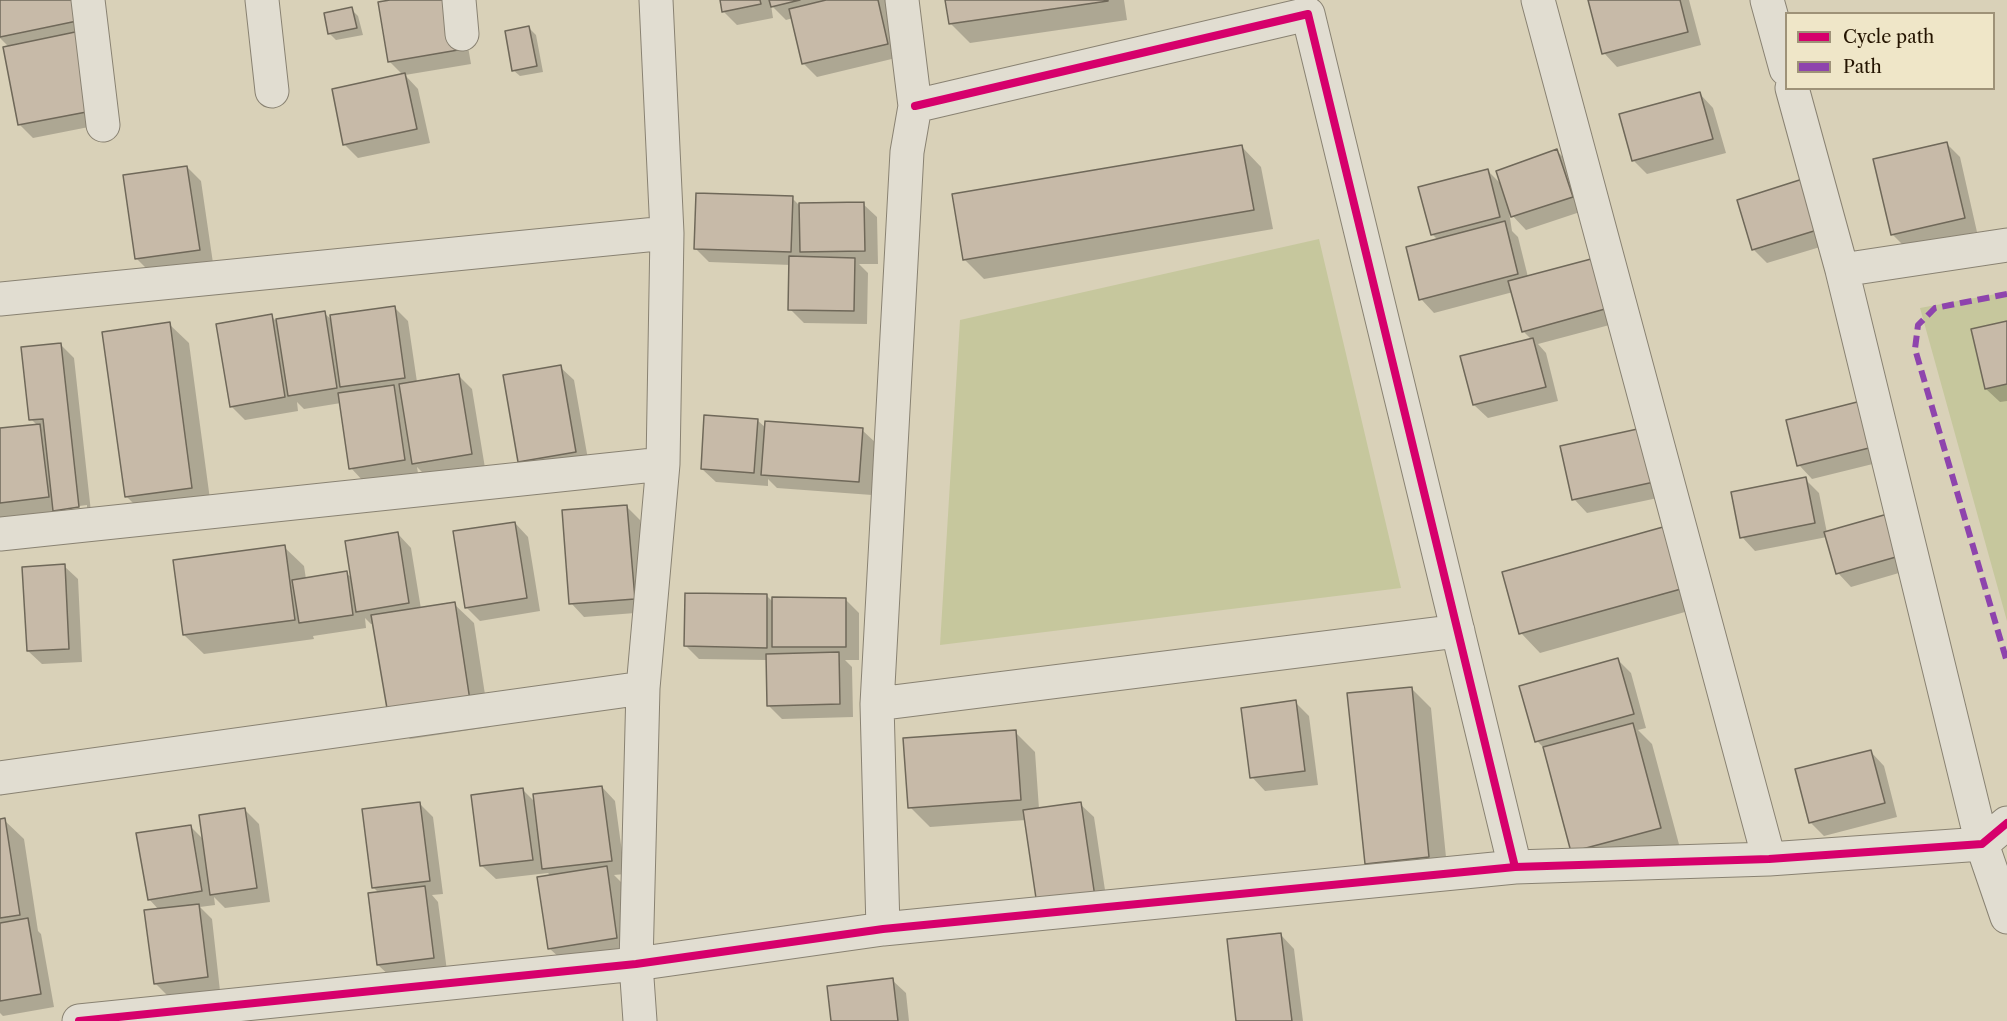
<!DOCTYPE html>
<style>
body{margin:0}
#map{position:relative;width:2007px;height:1021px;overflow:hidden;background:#d9d1b8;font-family:"Libre Caslon Text",serif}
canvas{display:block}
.legend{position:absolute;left:1785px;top:12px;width:210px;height:78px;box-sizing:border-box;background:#efe6c8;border:2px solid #9e9278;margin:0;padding:8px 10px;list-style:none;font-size:18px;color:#241401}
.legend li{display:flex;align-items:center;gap:12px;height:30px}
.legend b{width:30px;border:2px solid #9e9278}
</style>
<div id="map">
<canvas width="2007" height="1021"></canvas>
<ul class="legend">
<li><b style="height:8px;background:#d6006c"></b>Cycle path</li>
<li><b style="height:8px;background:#8e44ad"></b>Path</li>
</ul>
</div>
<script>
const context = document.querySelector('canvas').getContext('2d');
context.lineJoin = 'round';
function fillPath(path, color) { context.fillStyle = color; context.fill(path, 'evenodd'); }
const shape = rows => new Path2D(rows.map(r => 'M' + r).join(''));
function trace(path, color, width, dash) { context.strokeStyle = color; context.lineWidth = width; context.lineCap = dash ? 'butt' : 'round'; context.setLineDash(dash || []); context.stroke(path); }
fillPath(shape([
 [1319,239,1401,588,940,645,960,320],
 [2007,292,2007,621,1920,308]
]), '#c6c79d');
fillPath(shape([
 [0,0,87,0,109,123,33,138,20,125,9,47,0,38],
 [394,0,461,6,471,64,405,75,418,89,430,143,358,158,344,144,403,75,389,61],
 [721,0,885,0,889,4,900,57,817,77,803,63,793,18,786,20,771,5,773,18,737,25,724,12],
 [947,0,1124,0,1127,20,970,43,951,24],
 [1591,0,1689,0,1701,45,1617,67,1604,53],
 [351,9,358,16,363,35,336,40,330,34],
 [529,28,536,35,543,72,520,76,513,70],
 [1700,94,1713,108,1726,153,1647,174,1633,160],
 [1947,144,1960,157,1977,232,1906,248,1892,234],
 [1242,147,1261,167,1273,229,984,279,964,259],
 [1557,151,1571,165,1586,210,1526,230,1509,212,1512,231,1518,237,1528,277,1590,260,1617,323,1538,344,1546,353,1558,401,1488,418,1474,405,1532,340,1523,331,1513,292,1434,313,1421,299,1438,240,1432,234,1488,171,1502,185],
 [187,167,201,181,213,263,150,272,136,258],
 [1812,178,1840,241,1767,263,1753,249],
 [792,198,799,205,863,204,877,217,878,264,859,264,868,273,867,324,804,323,790,309,791,265,709,262,695,248],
 [394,307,408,321,417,382,459,376,472,389,485,468,427,477,417,467,418,473,364,482,351,468,341,403,304,409,297,402,298,411,245,420,231,406,271,316,275,320,324,313,332,320],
 [2007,322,2007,401,2000,402,1986,389],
 [169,324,189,343,211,507,146,516,126,496],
 [60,344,74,358,92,521,68,524,56,511,0,518,0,429,37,425,31,419],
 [87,505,87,508,64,511,64,508],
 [560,367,574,380,589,465,533,474,519,461],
 [1864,402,1889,460,1812,479,1799,465],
 [757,420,766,428,862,430,876,443,872,495,777,488,768,479,768,486,716,482,702,469],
 [1642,430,1667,496,1587,513,1574,499],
 [1805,479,1819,493,1827,533,1891,514,1916,568,1851,587,1838,573,1827,537,1755,551,1742,537],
 [627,507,640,520,648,612,584,617,571,603],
 [515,523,528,537,540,611,480,621,466,607],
 [1662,528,1699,608,1540,653,1521,633],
 [398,534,411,548,421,609,454,604,474,623,490,727,410,739,390,720,374,624,371,624,365,618,366,628,313,636,314,639,204,654,184,635,284,547,304,566,306,579,346,573,353,579],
 [64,566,78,579,82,662,42,664,28,651],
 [767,596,773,602,845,599,859,613,859,660,845,660,852,667,853,717,782,719,769,706,767,660,699,659,686,646],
 [1617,659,1631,673,1646,728,1638,730,1652,744,1680,848,1592,871,1545,749,1537,741],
 [1411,688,1431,708,1448,877,1386,883,1366,863],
 [1295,702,1309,716,1318,785,1265,791,1252,777],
 [1015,732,1035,752,1039,809,1080,804,1094,817,1108,910,1026,820,930,827,910,807],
 [1871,752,1884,766,1897,817,1824,836,1810,822],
 [602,787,615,801,625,874,614,875,621,882,630,952,563,961,549,948,551,876,548,873,496,879,482,866,522,789,535,802],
 [419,803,433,817,443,894,432,895,438,902,447,971,392,978,378,965,379,893,373,887],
 [245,810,259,824,270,902,225,908,214,897,215,905,200,907,212,919,220,991,169,997,155,983,159,910,149,899,190,826,204,840],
 [0,820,4,820,24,839,38,931,41,934,54,1007,3,1016,0,1013],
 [1281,935,1294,949,1303,1021,1238,1021],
 [892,980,906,993,909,1021,832,1021]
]), '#0003');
const building = shape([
 [0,0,72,0,77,21,0,37,0,0],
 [390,0,449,0,458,50,388,62,378,2,390,0],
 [720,0,760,0,761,4,722,12,720,0],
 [769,0,800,0,771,7,769,0],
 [826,0,878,0,888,44,802,64,789,9,826,0],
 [945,0,1108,0,1108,1,949,24,945,0],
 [1588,0,1680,0,1688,32,1602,54,1588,0],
 [352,7,357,28,328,34,324,13,352,7],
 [529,26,537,66,512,71,505,31,529,26],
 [80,31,97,110,18,125,3,47,80,31],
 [405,73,417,129,343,145,332,89,405,73],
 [1700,92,1713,139,1632,161,1619,114,1700,92],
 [1947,142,1965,218,1891,235,1873,159,1947,142],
 [1242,145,1254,210,963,260,952,194,1242,145],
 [1557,149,1573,197,1511,217,1496,171,1557,149],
 [187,166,200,250,135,259,123,175,187,166],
 [1488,169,1500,217,1431,235,1418,187,1488,169],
 [1812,176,1827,227,1752,250,1737,200,1812,176],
 [696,193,793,196,791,252,694,249,696,193],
 [864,202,865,251,800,252,799,203,864,202],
 [1505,221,1518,274,1419,300,1406,247,1505,221],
 [789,256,855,258,854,311,788,310,789,256],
 [1591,259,1605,309,1522,332,1508,281,1591,259],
 [395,306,405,378,340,387,330,315,395,306],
 [325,311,337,388,288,396,276,319,325,311],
 [272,314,285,397,230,407,216,324,272,314],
 [2007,321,2007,384,1985,389,1971,329,2007,321],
 [170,322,192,488,125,497,102,332,170,322],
 [1533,338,1546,387,1473,405,1460,356,1533,338],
 [61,343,79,507,53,511,43,419,29,420,21,347,61,343],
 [561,365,576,452,518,462,503,375,561,365],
 [459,374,472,454,412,464,399,384,459,374],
 [394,385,405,460,349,469,338,393,394,385],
 [1865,400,1877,446,1797,466,1786,420,1865,400],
 [704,415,758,419,754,473,701,469,704,415],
 [765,421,863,428,859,482,761,475,765,421],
 [40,424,49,497,0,503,0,428,40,424],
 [1642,428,1654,482,1572,500,1560,446,1642,428],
 [1806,477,1815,523,1740,538,1731,492,1806,477],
 [627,505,635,599,569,604,562,510,627,505],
 [1891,513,1903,555,1836,574,1824,532,1891,513],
 [515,522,527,598,465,608,453,531,515,522],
 [1663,527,1681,589,1519,634,1502,572,1663,527],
 [398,532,409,603,356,612,345,541,398,532],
 [285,545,295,620,183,635,173,560,285,545],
 [65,564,69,649,27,651,22,567,65,564],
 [347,571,353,615,299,623,292,580,347,571],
 [685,593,767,594,767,648,684,646,685,593],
 [772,597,846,598,846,647,772,647,772,597],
 [455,602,471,707,389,720,371,615,455,602],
 [839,652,840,704,767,706,766,654,839,652],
 [1618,658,1634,714,1535,742,1519,686,1618,658],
 [1412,687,1429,857,1365,864,1347,693,1412,687],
 [1296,700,1305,771,1250,778,1241,708,1296,700],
 [1633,723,1661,828,1571,852,1543,747,1633,723],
 [1016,730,1021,800,908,808,903,738,1016,730],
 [1871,750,1885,803,1809,823,1795,769,1871,750],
 [602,786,612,861,542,869,533,794,602,786],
 [523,788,533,860,480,866,471,795,523,788],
 [420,802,430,881,372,888,362,809,420,802],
 [1081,802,1095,897,1037,905,1023,810,1081,802],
 [245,808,257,888,210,895,199,815,245,808],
 [5,818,20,915,0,918,0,819,5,818],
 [191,825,202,891,148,900,136,833,191,825],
 [607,866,617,938,548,949,537,877,607,866],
 [425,886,434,958,377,965,368,893,425,886],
 [199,904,208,977,154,984,144,910,199,904],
 [28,918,41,994,0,1001,0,923,28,918],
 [1281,933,1292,1021,1236,1021,1227,939,1281,933],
 [893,978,898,1021,831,1021,827,986,893,978]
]);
fillPath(building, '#c7baa8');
trace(building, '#6f6859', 1.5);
const minor = shape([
 [88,0,103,125],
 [262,0,272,91],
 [459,0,462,34],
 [1538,0,1769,859],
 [1767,0,1786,69],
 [1792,88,1842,270,1982,844,2007,917],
 [915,106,1308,14,1515,867],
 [1842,270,2007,245],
 [0,299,667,233],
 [0,534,663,464],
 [877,704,1458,631],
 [0,778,643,688],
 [883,929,877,704,907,152,915,106,902,0],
 [79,1021,636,964,883,929,1515,867,1769,859,1982,844,2007,823],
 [640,1021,636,964,643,688,663,464,667,233,656,0]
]);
trace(minor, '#898272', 35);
trace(minor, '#e1ddd1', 33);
trace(shape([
 [2007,294,1935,308,1918,325,1915,349,2007,662]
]), '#8e44ad', 6, [12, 6]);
trace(shape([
 [915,106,1308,14,1515,867],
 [79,1021,636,964,883,929,1515,867,1769,859,1982,844,2007,823]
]), '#d6006c', 8);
</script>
